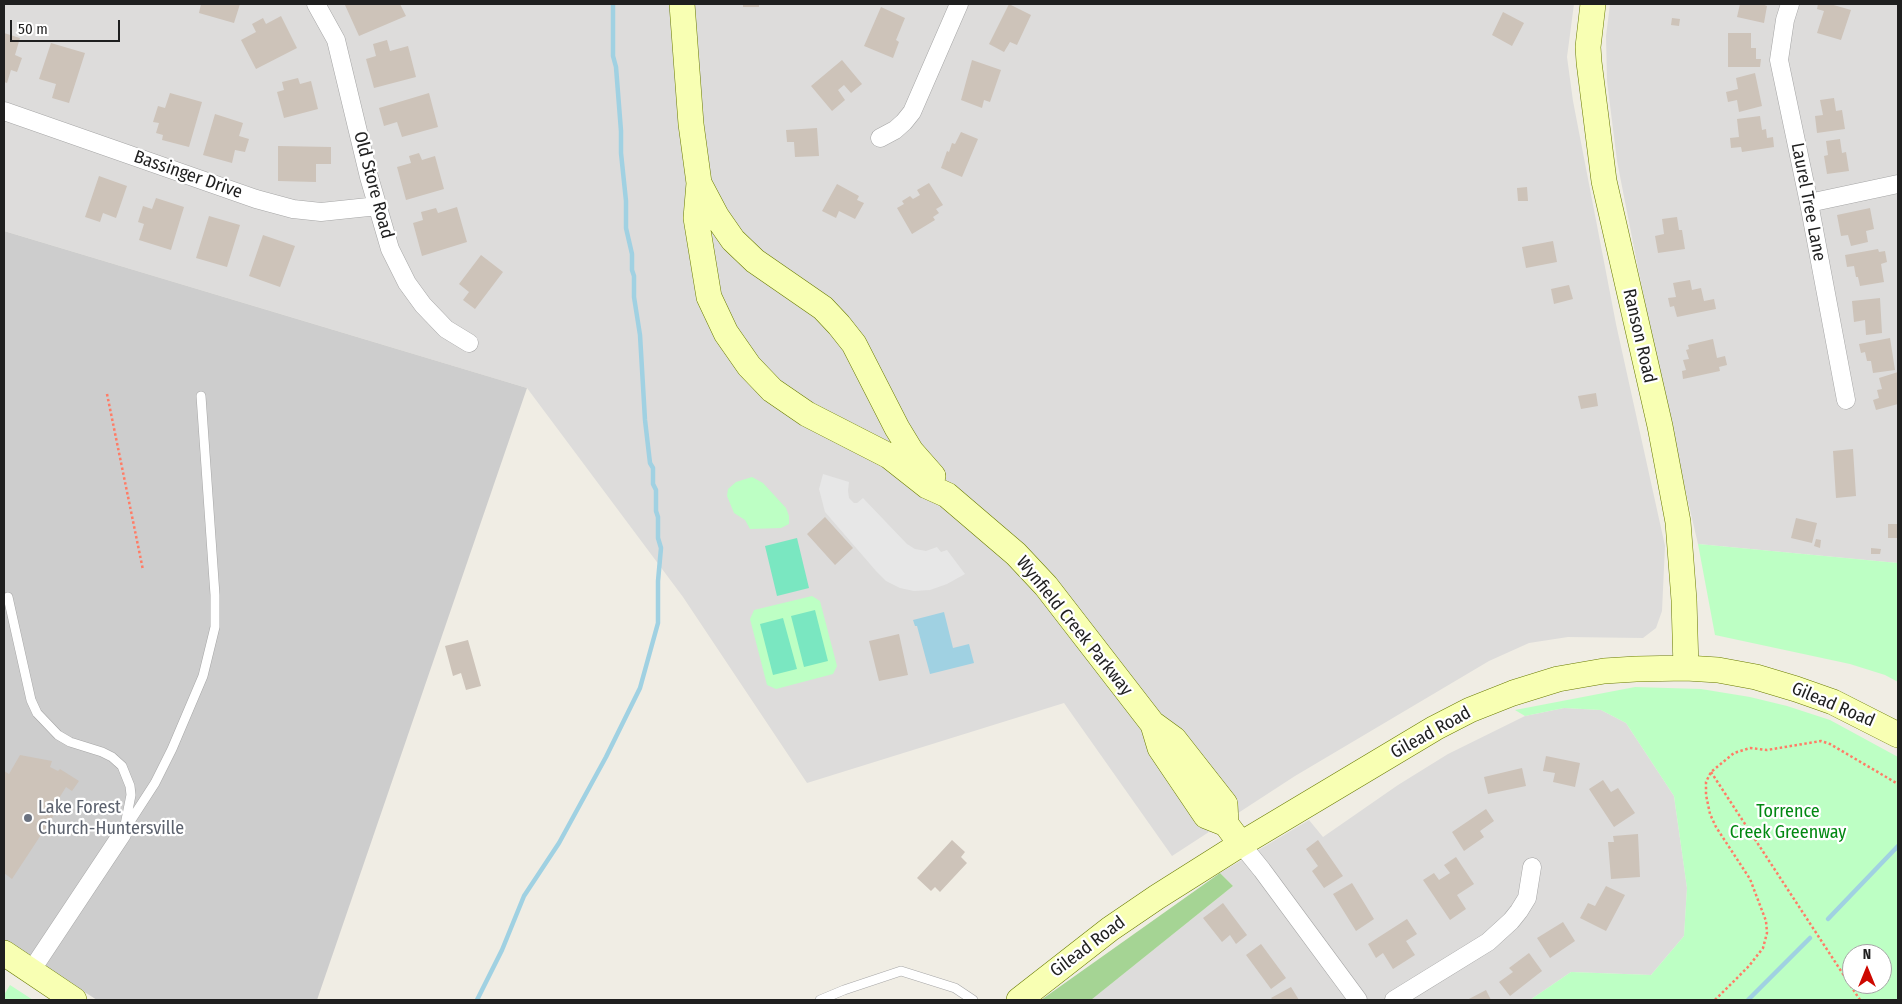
<!DOCTYPE html>
<style>
body{margin:0}
#map{position:relative;width:1902px;height:1004px;overflow:hidden;background:#f0ede4;font-family:"Fira Sans Condensed",sans-serif}
canvas{display:block}
.frame{position:absolute;inset:0;border:5px solid #1f1f1f;pointer-events:none}
.north{position:absolute;left:1842px;top:944px;width:50px;height:50px;box-sizing:border-box;background:#fff;border:1px solid #a5a5a5;border-radius:50%;rotate:0deg;font-size:14px;font-weight:700;line-height:20px;text-align:center;color:#1f1f1f}
.north::after{content:'';display:block;margin:auto;width:18px;height:22px;background:#cd0800;clip-path:polygon(50% 0,100% 100%,50% 72%,0 100%)}
.scale{position:absolute;left:10px;top:20px;width:110px;height:22px;box-sizing:border-box;border:2px solid #1f1f1f;border-top:0;padding-left:6px;font-size:15px;line-height:18px;white-space:nowrap;color:#1f1f1f;-webkit-text-stroke:4px #fff;paint-order:stroke}
</style>
<div id="map">
<canvas width="1902" height="1004"></canvas>
<div class="frame"></div>
<div class="north">N</div>
<div class="scale">50 m</div>
</div>
<script>
const context = document.querySelector('canvas').getContext('2d');
context.lineJoin = 'round';
function fillPath(path, color) { context.fillStyle = color; context.fill(path, 'evenodd'); }
const shape = rows => new Path2D(rows.map(r => 'M' + r).join(''));
function trace(path, color, width, dash) { context.strokeStyle = color; context.lineWidth = width; context.lineCap = dash ? 'butt' : 'round'; context.setLineDash(dash || []); context.stroke(path); }
function label(font, color, halo, rows, align = 'center') {
  context.font = font + ' "Fira Sans Condensed",sans-serif'; context.lineWidth = 4.5; context.setLineDash([]); context.textBaseline = 'middle'; context.strokeStyle = halo; context.fillStyle = color; for (const [text, x, y, turn = 0] of rows) {
    context.save(); context.translate(x, y); context.rotate((+turn || 0) * Math.PI / 180); context.textAlign = isNaN(turn) ? turn : align; if (halo) context.strokeText(text, 0, 0); context.fillText(text, 0, 0); context.restore();
  }
}
fillPath(shape([
 [4,4,1574,4,1567,57,1573,101,1616,324,1665,546,1662,611,1656,628,1643,638,1568,637,1529,643,1489,661,1295,776,1172,856,1064,703,807,783,683,597,527,388,4,231],
 [1610,4,1898,4,1898,563,1698,544,1663,395,1617,161,1607,81,1606,36],
 [1564,708,1601,710,1626,723,1674,796,1687,888,1684,936,1651,975,1571,972,1530,1000,1091,1000,1233,886,1220,873,1309,820,1323,837,1398,785,1448,754,1525,716]
]), '#dddcdb');
fillPath(shape([
 [4,231,527,388,317,1000,97,1000,4,940]
]), '#cdcdcd');
fillPath(shape([
 [1220,873,1233,886,1091,1000,1041,1000]
]), '#a5d494');
fillPath(shape([
 [752,477,763,483,786,508,789,516,789,524,781,528,750,529,745,520,734,513,727,496,728,489,736,482],
 [1698,544,1898,563,1898,682,1885,675,1850,664,1715,635],
 [812,596,820,601,837,666,833,674,776,689,767,685,750,619,754,610],
 [1635,687,1701,689,1750,697,1787,706,1830,720,1898,757,1898,1000,1530,1000,1571,972,1651,975,1684,936,1687,888,1674,796,1626,723,1601,710,1564,708,1525,716,1515,710],
 [1852,954,1882,954,1882,984,1852,984],
 [10,985,33,1000,4,1000,4,995]
]), '#bdffc4');
fillPath(shape([
 [797,538,809,588,777,596,765,546],
 [815,610,828,661,804,667,791,616],
 [783,618,797,669,773,675,760,624]
]), '#7ae7c1');
fillPath(shape([
 [823,474,849,482,848,491,849,498,854,503,857,503,863,498,907,544,915,549,926,551,937,547,941,552,947,550,965,574,947,584,930,590,914,591,900,588,886,581,876,571,825,512,819,489]
]), '#e7e7e7');
fillPath(shape([
 [944,612,953,648,969,644,974,663,930,674,917,626,915,626,913,620]
]), '#a0d1e2');
trace(shape([
 [1828,919,1898,846],
 [477,1000,502,950,524,896,559,843,606,757,640,688,658,623,658,581,661,548,658,538,658,517,656,511,656,490,653,484,653,468,650,463,645,420,640,335,634,297,634,276,632,270,632,254,626,228,626,201,621,153,621,131,616,67,613,56,613,4],
 [1748,1000,1810,938]
]), '#a0d1e2', 4.5);
fillPath(shape([
 [201,4,240,4,234,23,199,13],
 [347,4,400,4,406,16,359,36,345,5],
 [743,4,759,4,759,7,743,7],
 [1009,4,1031,15,1017,45,1010,42,1004,52,989,44],
 [1740,4,1762,4,1767,6,1764,23,1737,17],
 [1818,4,1830,4,1851,10,1841,40,1817,33,1824,11,1817,9],
 [881,7,905,18,896,40,899,42,893,58,864,46],
 [1503,12,1524,23,1512,46,1492,35],
 [281,16,297,48,256,69,241,40,256,32,252,24,263,18,266,24],
 [1672,18,1680,19,1679,26,1671,25],
 [4,33,20,38,15,55,22,58,17,72,11,70,7,83,4,82],
 [1728,33,1751,33,1751,48,1756,48,1756,59,1761,59,1760,67,1728,67],
 [387,40,390,51,408,46,416,77,374,88,366,59,376,56,373,44],
 [51,43,85,53,69,103,52,98,56,84,39,79],
 [842,60,862,84,851,93,844,85,838,90,845,100,832,111,811,86],
 [972,60,1001,70,990,102,984,100,982,108,961,100],
 [1755,73,1762,106,1739,112,1737,100,1728,102,1726,92,1738,89,1736,78],
 [298,78,300,84,311,81,318,109,284,118,277,92,284,90,282,82],
 [170,93,202,102,189,147,162,140,163,135,156,133,159,123,153,122,158,106,165,108],
 [429,93,438,127,402,137,397,122,384,126,379,108],
 [1834,98,1836,111,1842,110,1845,129,1817,133,1815,116,1823,115,1820,100],
 [215,114,243,123,239,136,249,139,245,152,235,150,232,163,203,155],
 [1760,116,1762,130,1766,129,1767,138,1773,137,1774,147,1742,152,1741,147,1731,148,1730,138,1739,137,1737,119],
 [817,128,819,156,795,157,794,142,787,142,786,130],
 [961,132,978,139,962,177,941,168,947,151,949,152,952,143,955,144],
 [1840,139,1842,153,1846,152,1849,171,1827,174,1824,156,1828,155,1826,141],
 [278,146,331,147,331,164,316,164,316,182,278,181],
 [419,153,422,160,435,156,444,189,406,200,397,167,411,163,409,156],
 [99,176,127,186,116,218,103,213,100,222,85,217],
 [929,183,943,205,936,209,939,213,933,217,935,220,912,234,897,208,904,204,902,201,910,196,913,199,920,195,917,190],
 [837,184,859,196,857,200,864,203,855,219,839,211,836,218,822,211],
 [1527,187,1528,201,1518,201,1517,188],
 [156,198,184,207,171,250,139,240,144,224,138,222,143,206,152,209],
 [457,207,467,242,422,256,413,223,423,220,421,212,436,208,438,213],
 [1870,208,1874,229,1866,231,1868,242,1851,246,1848,235,1841,236,1837,215],
 [209,216,240,225,227,267,196,258],
 [1677,217,1679,230,1682,230,1685,249,1658,253,1655,236,1664,234,1662,219],
 [263,235,295,246,280,287,249,276],
 [1553,241,1557,262,1526,268,1522,247],
 [1878,249,1879,252,1885,251,1887,262,1881,264,1884,282,1860,286,1858,277,1856,277,1854,266,1847,267,1845,255],
 [481,255,503,272,475,309,463,300,469,292,459,284],
 [1690,280,1692,290,1701,288,1704,301,1714,299,1716,309,1677,317,1674,306,1670,307,1668,298,1676,297,1673,283],
 [1569,285,1573,299,1554,304,1551,289],
 [1880,298,1882,333,1866,335,1865,320,1854,322,1852,301],
 [1890,338,1895,370,1873,373,1871,361,1867,361,1865,352,1861,353,1859,344],
 [1713,339,1717,358,1725,356,1727,365,1719,367,1720,371,1683,379,1682,371,1686,370,1683,360,1689,359,1686,350,1689,349,1688,345],
 [1898,372,1898,404,1876,410,1873,400,1879,398,1877,390,1882,389,1879,378],
 [1596,393,1598,406,1581,409,1578,396],
 [1853,449,1856,496,1836,498,1833,451],
 [825,517,853,548,835,565,807,534],
 [1796,518,1817,523,1812,543,1791,538],
 [1888,524,1897,524,1897,538,1888,538],
 [1816,539,1821,540,1820,548,1814,546],
 [1871,548,1881,549,1880,554,1871,554],
 [899,634,908,675,879,681,869,641],
 [468,640,481,686,466,690,461,673,453,676,445,646],
 [20,755,52,761,50,767,58,771,60,769,79,781,72,791,66,787,56,803,60,806,12,879,4,873,4,771,9,774],
 [1546,756,1580,763,1575,787,1553,782,1555,773,1543,771],
 [1522,768,1526,786,1488,794,1484,777],
 [1603,780,1611,792,1618,788,1635,813,1614,827,1589,789],
 [1486,809,1494,821,1480,831,1484,837,1464,851,1452,832],
 [1638,834,1640,877,1611,879,1608,842,1614,842,1613,836],
 [952,840,965,852,961,857,967,863,940,892,935,887,931,891,917,878],
 [1318,840,1343,876,1324,888,1312,871,1318,866,1306,849],
 [1456,857,1474,884,1457,895,1466,909,1450,920,1423,880,1434,873,1439,880,1450,873,1444,865],
 [1352,883,1374,919,1356,931,1333,894],
 [1606,886,1625,895,1606,931,1580,918,1588,903,1595,906],
 [1223,903,1247,935,1236,944,1230,935,1222,942,1203,918],
 [1407,919,1417,934,1406,941,1415,955,1393,969,1383,953,1376,958,1368,944],
 [1563,922,1575,941,1550,958,1537,938],
 [1261,944,1286,978,1271,989,1246,955],
 [1529,953,1542,971,1510,996,1499,982,1513,972,1509,968],
 [1291,987,1299,1000,1273,1000,1271,998],
 [1486,990,1491,1000,1467,1000]
]), '#cdc3b9');
const lane = shape([
 [8,597,31,700,37,713,58,735,70,742,102,752,112,757,122,766,130,786,131,795,125,825],
 [122,834,155,783,172,749,203,676,215,627,215,595,201,396],
 [820,1000,844,990,901,971,955,988,973,1000]
]);
const street = shape([
 [316,4,336,40,369,177,390,249,407,283,423,305,446,329,469,343],
 [1790,4,1785,20,1779,60,1809,203,1846,400],
 [4,111,256,199,293,209,321,212,378,206],
 [880,138,895,130,904,122,912,112,959,4],
 [1809,203,1898,184],
 [1241,844,1262,870,1358,1000],
 [31,971,122,834],
 [1394,1000,1488,942,1511,921,1519,911,1527,898,1532,867]
]);
const secondary = shape([
 [682,4,691,124,699,183,696,218,709,297,726,333,749,366,772,390,807,414,889,456,927,486,947,495,1016,554,1046,586,1152,723,1174,739,1225,804,1226,824],
 [1593,4,1588,47,1589,62,1604,181,1660,426,1678,522,1684,600,1686,668],
 [699,183,717,217,733,240,755,261,823,308,839,325,854,344,897,428,911,451,933,476],
 [1154,728,1160,748,1206,816,1226,824,1235,836],
 [4,953,74,1000],
 [1019,1000,1110,929,1157,897,1241,844,1435,728,1470,710,1513,693,1558,679,1604,671,1636,669,1686,668,1718,670,1756,677,1796,689,1833,702,1898,735]
]);
trace(lane, '#a6a6a6', 10);
trace(street, '#a6a6a6', 19);
trace(secondary, '#697b00', 26);
trace(shape([
 [107,394,143,570],
 [1711,772,1860,1000],
 [1715,1000,1749,966,1763,948,1767,933,1766,921,1750,879,1716,827,1710,814,1706,795,1706,782,1711,772,1734,753,1750,748,1767,750,1821,741,1830,744,1898,784]
]), '#ff7c66', 2.5, [2.5, 2.5]);
trace(lane, '#fff', 9);
trace(street, '#fff', 18);
trace(secondary, '#f8ffb3', 25);
for (const [x, y, r, color] of [
 [28,818,5,"#6b7280"]
]) { const dot = new Path2D(); dot.arc(x, y, r, 0, 2 * Math.PI); context.fillStyle = color; context.fill(dot); trace(dot, '#fff', 2); }
label('18px', '#1f1f1f', '#fff', [
 ["Bassinger Drive",188,175,19],
 ["Old Store Road",373,185,75],
 ["Laurel Tree Lane",1808,202,79],
 ["Ranson Road",1639,336,77],
 ["Wynfield Creek Parkway",1074,626,51],
 ["Gilead Road",1833,705,23],
 ["Gilead Road",1431,733,-29],
 ["Gilead Road",1088,947,-37]
]);
label('18px', '#5b616d', '#fff', [
 ["Lake Forest",38,808],
 ["Church-Huntersville",38,829]
], 'left');
label('18px', '#018811', '#fff', [
 ["Torrence",1788,812],
 ["Creek Greenway",1788,833]
]);
</script>
